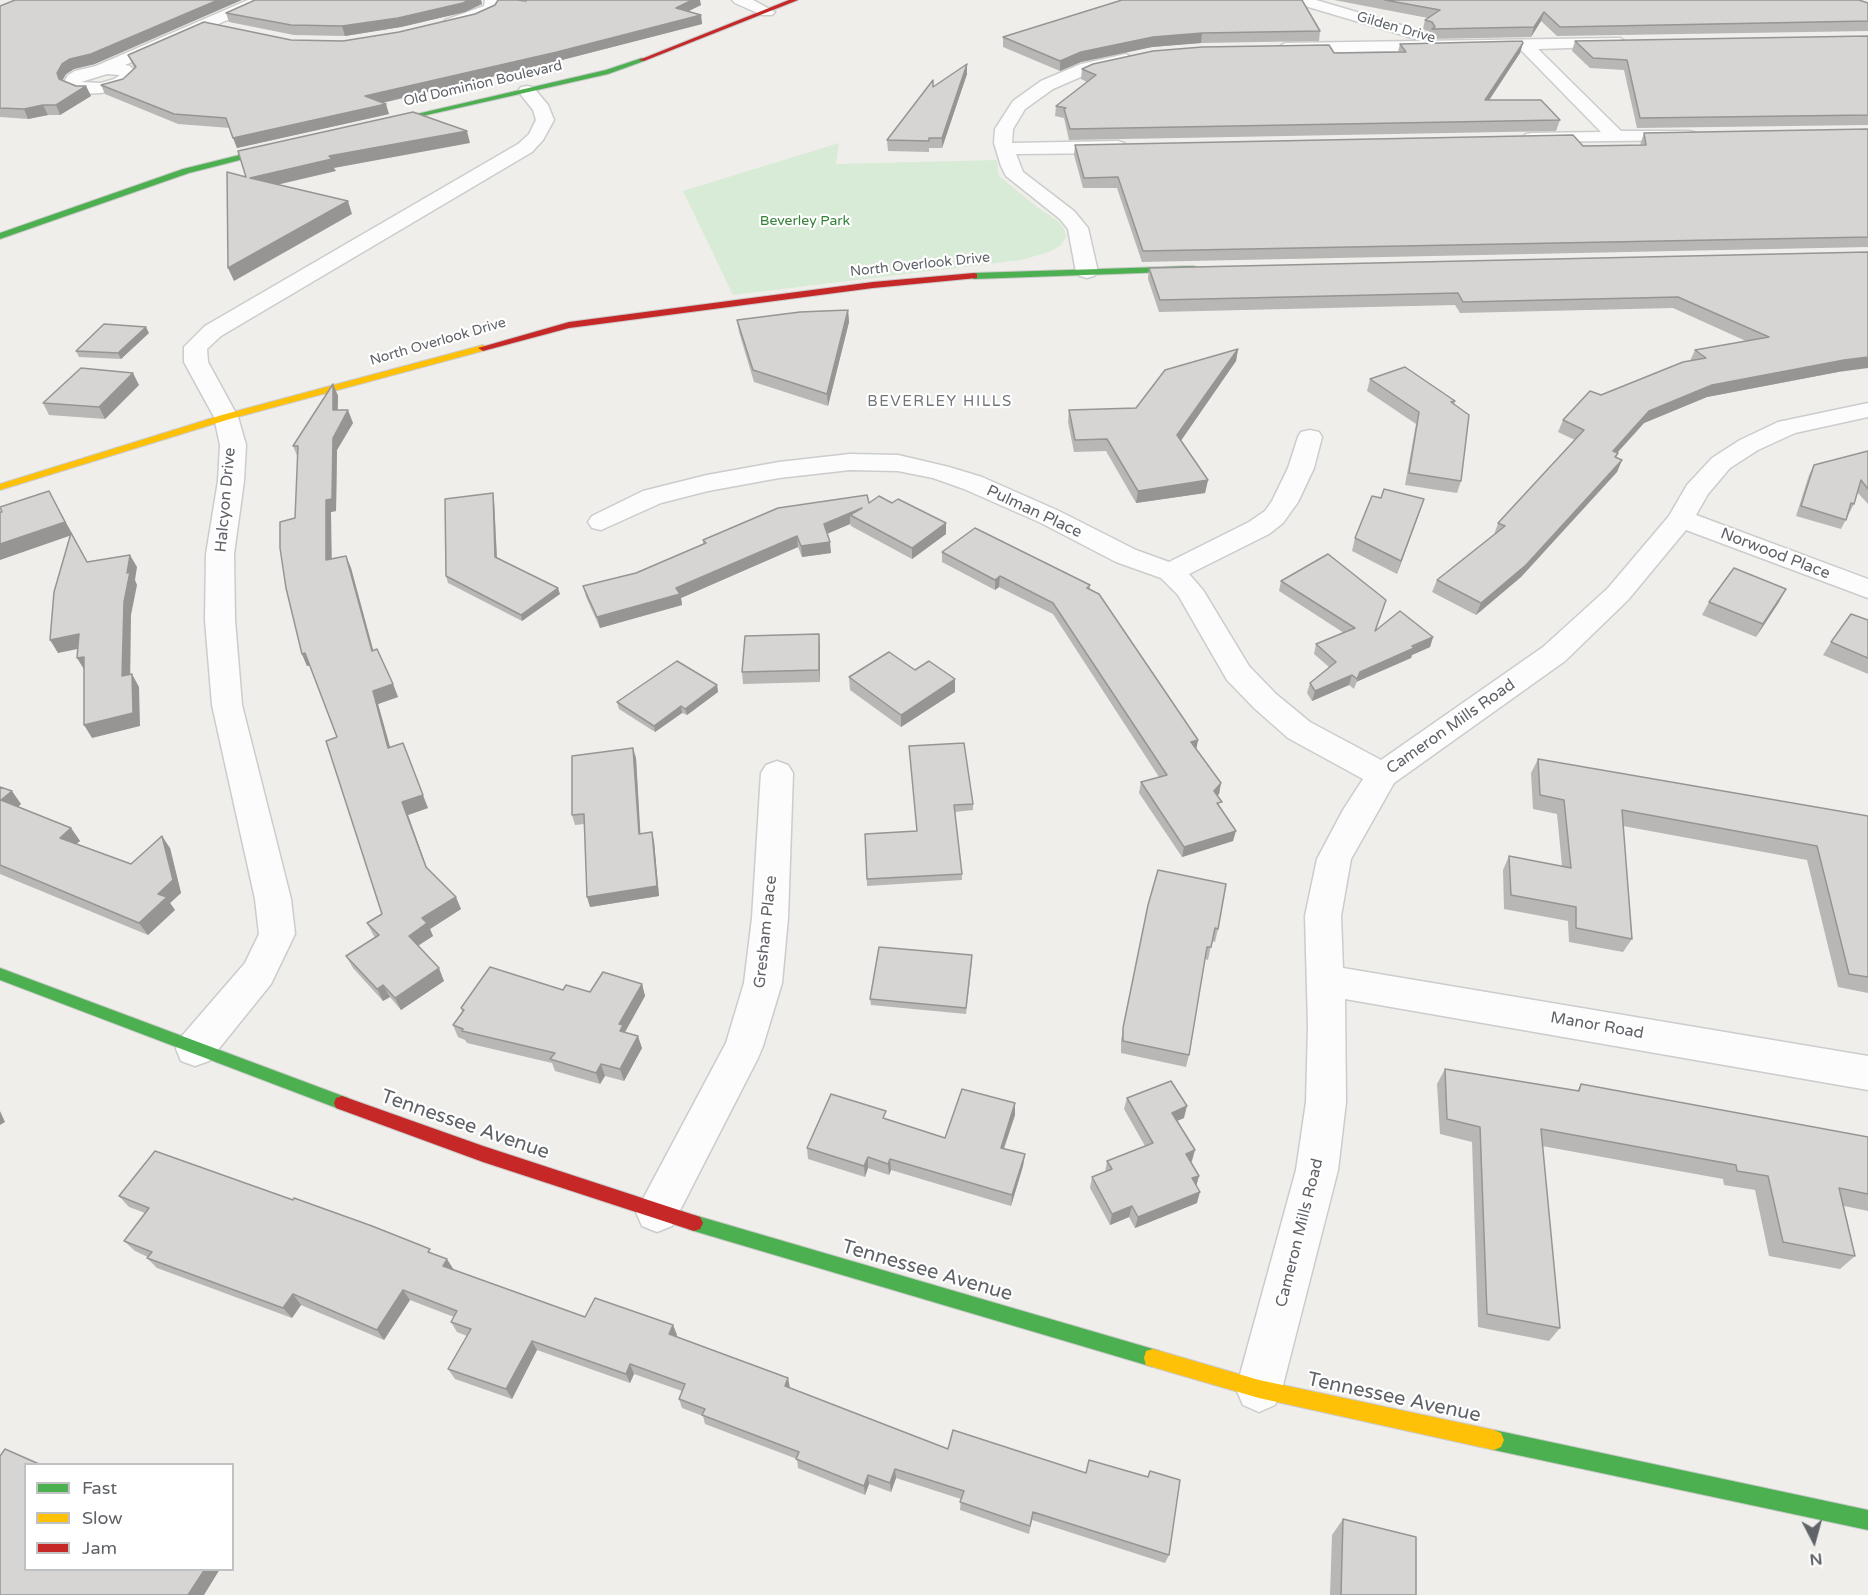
<!DOCTYPE html>
<style>
body{margin:0}
#map{position:relative;width:1868px;height:1595px;overflow:hidden;background:#efeeea;font-family:"Varela Round",sans-serif}
canvas{display:block}
.legend{position:absolute;left:24px;top:1463px;width:210px;height:108px;box-sizing:border-box;background:#fff;border:2px solid #bfc1c3;margin:0;padding:8px 10px;list-style:none;font-size:18px;color:#5f6368}
.legend li{display:flex;align-items:center;gap:12px;height:30px}
.legend b{width:30px;border:2px solid #bfc1c3}
.north{position:absolute;left:1784px;top:1511px;width:60px;height:60px;-webkit-text-stroke:4px #fff;paint-order:stroke;rotate:174deg;font-size:16px;font-weight:700;line-height:24px;text-align:center;color:#5f6368}
.north::after{content:'';display:block;margin:auto;width:21px;height:27px;background:#5f6368;clip-path:polygon(50% 0,100% 100%,50% 72%,0 100%)}
</style>
<div id="map">
<canvas width="1868" height="1595"></canvas>
<ul class="legend">
<li><b style="height:8px;background:#4caf50"></b>Fast</li>
<li><b style="height:8px;background:#ffc107"></b>Slow</li>
<li><b style="height:8px;background:#c62828"></b>Jam</li>
</ul>
<div class="north">N</div>
</div>
<script>
const context = document.querySelector('canvas').getContext('2d');
context.lineJoin = 'round';
function fillPath(path, color) { context.fillStyle = color; context.fill(path, 'evenodd'); }
const shape = rows => new Path2D(rows.map(r => 'M' + r).join(''));
function trace(path, color, width, dash) { context.strokeStyle = color; context.lineWidth = width; context.lineCap = dash ? 'butt' : 'round'; context.setLineDash(dash || []); context.stroke(path); }
function label(font, color, halo, rows, align = 'center') {
  context.font = font + ' "Varela Round",sans-serif'; context.lineWidth = 4.5; context.setLineDash([]); context.textBaseline = 'middle'; context.strokeStyle = halo; context.fillStyle = color; for (const [text, x, y, turn = 0] of rows) {
    context.save(); context.translate(x, y); context.rotate((+turn || 0) * Math.PI / 180); context.textAlign = isNaN(turn) ? turn : align; if (halo) context.strokeText(text, 0, 0); context.fillText(text, 0, 0); context.restore();
  }
}
fillPath(shape([
 [839,143,836,164,997,160,999,176,1037,207,1058,221,1064,229,1066,237,1060,246,1049,252,1021,260,733,295,683,191]
]), '#d8ebd6');
const street = shape([
 [248,0,269,0,266,3,125,65,130,66,138,75,126,87,101,93,81,94,65,88,63,84,68,75,75,71,96,66,248,0],
 [107,74,120,75,114,79,101,83,81,82,107,74],
 [485,0,501,0,496,12,476,21,451,28,443,23,445,20,484,6,485,0],
 [732,0,753,0,775,12,772,15,762,15,735,3,732,0],
 [1292,0,1316,0,1428,33,1430,36,1422,41,1416,39,1295,3,1292,0],
 [1620,38,1628,43,1626,46,1538,49,1621,131,1688,131,1694,132,1697,136,1694,140,1526,142,1523,138,1526,134,1532,133,1601,132,1520,49,1285,53,1277,48,1285,43,1620,38],
 [1126,54,1134,59,1132,62,1092,72,1053,89,1025,109,1013,129,1012,143,1118,141,1124,143,1127,147,1124,151,1118,153,1016,154,1023,172,1074,211,1088,228,1098,272,1094,276,1087,278,1080,276,1076,272,1068,229,1060,219,1006,176,1001,166,994,143,995,129,1013,101,1041,81,1081,64,1126,54],
 [527,86,533,87,548,105,554,120,543,140,532,152,221,336,207,349,208,362,238,417,246,445,244,481,234,554,235,620,242,705,291,899,295,934,271,984,209,1061,195,1066,181,1061,176,1049,181,1037,245,963,259,934,255,899,212,705,205,620,206,554,218,481,220,445,214,417,184,362,184,347,205,326,518,144,529,134,536,120,533,110,518,91,521,87,527,86],
 [1868,403,1868,417,1795,433,1758,450,1730,468,1708,494,1696,515,1868,579,1868,598,1686,530,1628,600,1565,661,1394,783,1351,859,1341,916,1343,968,1868,1056,1868,1090,1345,999,1346,1102,1338,1170,1282,1389,1275,1405,1259,1412,1243,1405,1236,1389,1296,1170,1306,1102,1308,1026,1305,916,1317,859,1343,810,1363,779,1288,738,1254,708,1227,680,1178,595,1161,578,1116,562,1041,523,964,489,933,478,898,471,850,470,779,478,708,491,661,503,601,530,592,528,588,522,592,516,643,491,707,475,779,462,850,454,898,455,949,467,982,477,1059,511,1136,550,1169,562,1249,522,1265,511,1272,501,1288,468,1298,437,1301,432,1310,430,1319,432,1322,437,1314,468,1298,502,1283,523,1269,534,1189,574,1203,590,1249,666,1276,694,1310,722,1381,760,1543,647,1608,588,1669,516,1687,485,1712,458,1740,440,1778,422,1868,403],
 [777,761,788,765,793,773,788,918,782,983,763,1046,758,1058,672,1226,657,1232,642,1226,636,1212,726,1043,744,983,752,918,761,773,766,765,777,761]
]);
const fast = shape([
 [642,58,644,61,608,74,378,126,374,124,606,70,642,58],
 [284,144,288,146,287,148,189,173,0,239,0,233,183,169,284,144],
 [1193,266,1196,267,1196,271,974,279,970,276,974,273,1193,266],
 [0,968,348,1098,350,1103,348,1108,342,1110,0,980,0,968],
 [694,1215,1153,1349,1160,1351,1162,1358,1160,1365,1153,1367,694,1231,688,1229,685,1223,688,1217,694,1215],
 [1494,1430,1868,1510,1868,1530,1494,1450,1487,1447,1484,1440,1487,1433,1494,1430]
]);
const slow = shape([
 [483,345,488,348,486,350,230,419,0,490,0,484,222,415,483,345],
 [1153,1349,1259,1380,1494,1430,1501,1433,1504,1440,1501,1447,1494,1450,1259,1398,1146,1365,1144,1358,1146,1351,1153,1349]
]);
const jam = shape([
 [789,0,798,0,644,61,639,60,789,0],
 [974,273,977,274,977,278,873,288,569,328,483,351,478,348,569,322,873,282,974,273],
 [342,1096,483,1146,694,1215,700,1217,703,1223,700,1229,694,1231,483,1162,336,1108,334,1103,336,1098,342,1096]
]);
trace(street, '#cbcccc', 3);
trace(fast, '#cacacb', 2);
trace(slow, '#cacacb', 2);
trace(jam, '#cacacb', 2);
fillPath(street, '#fdfcfc');
fillPath(fast, '#4caf50');
fillPath(slow, '#ffc107');
fillPath(jam, '#c62828');
fillPath(shape([
 [255,0,481,0,482,4,465,12,401,27,345,36,294,35,229,22,226,13],
 [1334,0,1859,0,1868,3,1868,31,1557,36,1541,21,1531,37,1430,39,1431,34,1430,32,1423,29,1425,20,1428,18],
 [526,1,701,5,688,11,701,15,702,24,558,61,383,103,389,114,237,148,230,128,178,124,105,94,101,85,123,79,134,68,128,55,291,40,343,41,399,32],
 [0,6,95,64,74,69,66,74,62,81,76,86,86,86,91,96,60,115,48,115,28,119,0,117],
 [1320,31,1319,41,1201,43,1152,47,1081,62,1060,71,1003,47,1003,37],
 [1868,36,1868,125,1637,128,1624,70,1590,68,1572,51,1575,41],
 [1523,43,1520,53,1489,100,1560,120,1556,131,1069,140,1064,118,1055,116,1056,106,1087,82,1081,79,1082,69,1334,53,1398,52,1400,44],
 [967,64,967,74,942,148,929,148,929,152,888,151,887,140,933,87],
 [1868,129,1868,247,1142,262,1117,188,1083,188,1074,155,1075,145,1583,146,1640,145,1644,133],
 [1868,252,1838,372,1707,397,1644,423,1617,453,1618,453,1616,458,1622,460,1617,472,1521,577,1476,615,1432,592,1437,580,1494,535,1498,523,1575,440,1558,432,1563,420,1601,395,1690,361,1695,350,1746,341,1673,308,1460,313,1455,305,1159,312,1148,279,1149,268],
 [848,310,849,322,828,406,754,382,739,332,737,320],
 [149,333,121,359,79,357,76,351],
 [1238,349,1236,361,1181,440,1208,480,1205,493,1136,503,1106,451,1074,452,1068,422,1069,410,1136,408],
 [1370,379,1455,401,1454,405,1461,481,1457,493,1405,485,1416,424,1367,391],
 [333,384,338,396,338,410,353,423,337,450,336,511,331,512,331,559,346,556,351,568,373,651,393,684,398,697,378,704,390,748,428,808,408,815,427,868,461,909,430,929,433,936,418,946,444,981,401,1010,390,997,383,1001,353,968,346,956,375,938,367,923,382,914,337,737,310,665,307,666,302,654,295,518,298,458,293,446],
 [139,385,105,419,49,415,43,403],
 [1868,451,1868,504,1857,492,1854,504,1841,529,1796,516,1809,475,1814,465],
 [493,493,494,499,497,557,560,594,522,621,448,583,446,576],
 [869,503,946,534,912,559,851,526,850,524,827,534,831,553,802,557,798,547,681,598,682,605,600,628,586,597,583,586,636,573,703,545,703,540],
 [1420,511,1397,574,1352,551,1355,538],
 [942,552,1090,585,1090,590,1198,740,1196,749,1221,783,1219,794,1217,796,1220,809,1233,841,1182,857,1139,793,1141,782,1159,777,1053,614,999,587,995,590,942,562],
 [1281,581,1386,600,1376,630,1433,637,1430,647,1412,655,1411,658,1356,682,1354,689,1349,685,1312,701,1307,693,1310,683,1329,667,1314,654,1316,644,1344,633,1279,591],
 [1709,602,1779,602,1756,637,1702,615],
 [1868,620,1868,674,1823,655,1831,642],
 [820,646,820,682,743,684,742,672],
 [915,670,955,692,901,727,850,690,849,677],
 [717,685,718,692,687,715,682,713,655,732,619,709,617,702],
 [909,746,973,804,973,810,955,812,962,874,962,880,867,886,865,834,917,831],
 [636,758,640,834,654,841,659,896,590,907,584,824,575,825,572,815],
 [1538,759,1868,816,1868,993,1838,987,1807,860,1623,826,1632,939,1623,952,1569,942,1568,921,1504,909,1503,870,1509,856,1562,866,1557,814,1533,809,1531,773],
 [0,787,21,804,18,807,71,828,80,841,76,844,131,864,170,848,181,893,170,903,175,910,148,935,0,874],
 [1148,905,1218,929,1215,942,1212,941,1208,960,1205,959,1189,1055,1186,1067,1121,1053,1121,1040],
 [972,961,966,1014,871,1005,870,999],
 [642,984,645,996,625,1032,642,1048,624,1081,605,1076,600,1084,555,1071,552,1063,467,1043,465,1040,458,1037,453,1025,462,1012,461,1008,563,990,590,992],
 [1445,1069,1577,1091,1581,1084,1868,1137,1868,1211,1844,1206,1855,1256,1840,1269,1769,1256,1755,1190,1724,1185,1723,1179,1542,1146,1560,1328,1549,1341,1478,1327,1472,1142,1440,1134,1437,1084],
 [1127,1098,1184,1118,1177,1121,1192,1161,1191,1162,1199,1176,1196,1185,1197,1203,1135,1228,1129,1217,1110,1225,1090,1188,1092,1177,1105,1172,1107,1161,1145,1146,1124,1109],
 [1015,1115,1004,1149,1025,1154,1023,1166,1011,1206,891,1170,889,1175,868,1168,865,1177,808,1159,807,1148,887,1119,945,1138],
 [119,1196,433,1254,454,1270,585,1317,673,1325,677,1335,676,1336,790,1388,948,1449,1086,1473,1089,1460,1148,1477,1150,1471,1169,1555,1165,1563,1032,1520,1029,1534,960,1510,961,1499,896,1478,891,1492,869,1484,865,1495,798,1468,797,1459,705,1424,703,1416,682,1408,679,1399,682,1391,634,1374,630,1383,537,1350,512,1399,455,1379,448,1369,467,1336,457,1332,451,1322,454,1317,410,1300,384,1340,301,1305,292,1318,157,1268,147,1258,148,1257,135,1251,124,1241,145,1213,129,1207],
 [1343,1519,1416,1595,1330,1595,1332,1535]
]), '#b8b7b5');
fillPath(shape([
 [218,0,242,0,95,64,74,69,66,74,61,83,63,89,57,73,62,64,70,59],
 [469,0,481,0,482,4,465,12,401,27,345,36,342,26],
 [692,0,700,0,701,5,677,17,676,8],
 [1544,12,1541,21,1531,37,1534,27],
 [701,15,702,24,558,61,368,106,365,96],
 [1202,33,1201,43,1152,47,1081,62,1060,71,1060,61,1081,52,1153,37],
 [1523,43,1520,53,1482,111,1485,100],
 [967,64,967,74,942,148,942,138],
 [86,86,91,96,60,115,56,105],
 [386,104,389,114,237,148,233,138],
 [43,105,48,115,28,119,24,109],
 [467,131,470,143,334,168,336,171,255,190,250,178,329,156],
 [348,201,352,214,234,281,228,268],
 [848,310,849,322,828,406,827,394],
 [146,327,149,333,121,359,118,353],
 [1238,349,1236,361,1176,448,1177,435],
 [1868,357,1868,368,1838,372,1707,397,1644,423,1608,463,1613,451,1649,411,1712,385,1844,360],
 [133,373,139,385,105,419,99,407],
 [333,384,338,396,337,422,333,410],
 [348,410,353,423,337,450,336,511,331,512,332,573,326,560,326,500,333,438],
 [1622,460,1617,472,1521,577,1476,615,1481,603],
 [1208,480,1205,493,1136,503,1138,491],
 [49,491,94,574,72,535,0,560,0,544],
 [493,493,494,499,497,563,495,557],
 [1424,499,1420,511,1397,574,1401,561],
 [862,508,850,515,850,524,824,535,824,524],
 [946,523,946,534,912,559,912,548],
 [797,536,798,547,681,598,682,605,600,628,597,617,676,588],
 [830,542,831,553,802,557,801,546],
 [130,555,137,567,135,580,137,585,131,615,130,689,122,676,124,602,127,573],
 [346,556,351,568,377,664,372,651],
 [1000,576,999,587,995,590,995,580],
 [558,588,560,594,522,621,521,615],
 [1786,589,1779,602,1756,637,1763,624],
 [79,634,87,647,58,653,50,640],
 [819,634,820,646,820,682,819,670],
 [1433,637,1430,647,1412,655,1411,658,1356,682,1354,689,1360,672],
 [305,653,311,665,307,666,302,654],
 [84,657,85,671,77,658],
 [132,674,139,687,140,726,92,738,84,725],
 [1352,675,1349,685,1312,701,1315,691],
 [955,679,955,692,901,727,901,715],
 [393,684,398,697,378,704,394,761,388,748,373,691],
 [717,685,718,692,687,715,685,709],
 [681,706,682,713,655,732,654,726],
 [1198,740,1196,751,1191,742],
 [403,743,428,808,408,815,431,880,402,802],
 [633,748,636,758,641,843,639,834],
 [1221,783,1219,794,1211,802,1214,791],
 [12,791,21,804,10,813,1,800],
 [71,828,80,841,69,850,60,838],
 [1236,831,1233,841,1182,857,1184,847],
 [652,832,654,841,659,896,590,907,587,897],
 [162,836,170,848,181,893,170,903,175,910,148,935,139,923,158,894],
 [456,897,461,909,430,929,433,936,414,948,409,936,422,918],
 [439,968,444,981,401,1010,395,998],
 [642,984,645,996,625,1032,626,1037,620,1031,619,1024],
 [383,985,390,997,383,1001,377,989],
 [638,1036,642,1048,624,1081,620,1069],
 [601,1064,605,1076,600,1084,596,1073],
 [1015,1103,1015,1115,1000,1159,1001,1148],
 [1187,1106,1184,1118,1169,1124,1172,1113],
 [0,1111,5,1122,0,1125],
 [1195,1150,1192,1161,1183,1165,1186,1154],
 [1025,1154,1023,1166,1011,1206,1012,1195],
 [868,1157,868,1168,865,1177,864,1166],
 [890,1159,891,1170,889,1175,888,1164],
 [1199,1176,1196,1187,1192,1178],
 [1200,1192,1197,1203,1135,1228,1138,1217],
 [1132,1206,1129,1217,1110,1225,1112,1214],
 [447,1259,454,1270,443,1266],
 [403,1290,410,1300,384,1340,377,1330],
 [293,1294,301,1305,292,1318,283,1308],
 [673,1325,677,1335,673,1344,669,1334],
 [532,1341,537,1350,512,1399,506,1389],
 [630,1364,634,1374,630,1383,626,1374],
 [788,1378,790,1388,785,1386],
 [895,1469,896,1478,891,1492,890,1483],
 [868,1475,869,1484,865,1495,864,1486],
 [205,1569,220,1569,204,1595,188,1595]
]), '#969594');
const building = shape([
 [15,0,218,0,91,54,70,59,62,64,57,73,59,79,76,86,86,86,56,105,43,105,24,109,0,108,0,6,15,0],
 [255,0,469,0,463,3,398,18,342,26,291,25,226,13,255,0],
 [498,0,517,0,526,1,526,0,692,0,676,8,701,15,557,52,365,96,386,104,233,138,226,118,174,114,101,85,123,79,136,67,128,55,204,22,291,40,343,41,399,32,475,14,495,5,498,0],
 [1122,0,1302,0,1320,31,1202,33,1153,37,1081,52,1060,61,1003,37,1122,0],
 [1385,0,1859,0,1868,3,1868,21,1560,27,1544,12,1534,27,1432,29,1435,27,1432,22,1425,20,1440,10,1385,0],
 [1868,36,1868,115,1640,118,1627,60,1593,58,1575,41,1868,36],
 [1522,41,1523,43,1485,100,1541,100,1560,120,1070,129,1064,109,1066,108,1056,106,1096,75,1082,69,1093,64,1153,51,1202,47,1329,45,1334,53,1406,52,1400,44,1522,41],
 [967,64,942,138,929,138,929,141,887,140,933,80,933,87,967,64],
 [413,112,467,131,329,156,332,159,250,178,348,201,228,268,227,172,246,177,238,151,413,112],
 [1868,129,1868,237,1143,251,1118,177,1084,178,1075,145,1573,135,1583,146,1646,145,1644,133,1868,129],
 [1868,252,1868,357,1844,360,1712,385,1649,411,1613,451,1618,453,1615,457,1622,460,1526,565,1481,603,1437,580,1505,526,1498,523,1584,430,1563,420,1590,391,1601,395,1683,362,1706,358,1695,350,1769,337,1678,297,1463,302,1458,293,1160,300,1149,268,1868,252],
 [848,310,827,394,753,370,737,320,800,312,848,310],
 [104,324,146,327,118,353,76,351,104,324],
 [1238,349,1177,435,1208,480,1138,491,1107,439,1075,440,1069,410,1136,408,1165,370,1238,349],
 [1405,367,1455,401,1451,402,1469,415,1461,481,1409,473,1419,412,1370,379,1405,367],
 [81,368,133,373,99,407,43,403,81,368],
 [333,384,333,410,348,410,333,438,332,499,326,500,326,560,346,556,372,651,377,649,393,684,373,691,388,748,403,743,423,795,402,802,426,867,456,897,422,918,427,923,409,936,439,968,395,998,383,985,377,989,346,956,379,935,367,923,382,914,326,741,337,737,305,653,302,654,286,588,280,548,280,522,295,518,298,446,293,446,333,384],
 [1868,451,1868,489,1861,480,1854,504,1851,503,1846,520,1801,506,1814,465,1868,451],
 [1384,489,1424,499,1401,561,1355,538,1372,496,1381,498,1384,489],
 [49,491,65,522,0,544,0,512,2,512,0,507,49,491],
 [493,493,495,557,558,588,521,615,446,576,445,499,493,493],
 [867,495,869,503,879,496,892,503,898,499,946,523,912,548,850,515,862,508,824,524,830,542,801,546,797,536,676,588,680,594,597,617,583,586,636,573,706,543,703,540,778,508,867,495],
 [975,528,1090,585,1087,588,1099,594,1198,740,1191,742,1221,783,1214,791,1222,802,1217,803,1236,831,1184,847,1141,782,1167,775,1053,603,1000,576,995,580,942,552,975,528],
 [71,533,87,562,130,555,127,573,130,572,124,602,122,676,132,674,133,713,84,725,84,657,77,658,79,634,50,640,54,592,71,533],
 [1328,554,1386,600,1375,631,1400,611,1433,637,1412,646,1414,648,1360,672,1357,679,1352,675,1315,691,1310,683,1336,662,1316,644,1355,628,1281,581,1328,554],
 [1734,568,1786,589,1763,624,1709,602,1734,568],
 [1851,614,1868,620,1868,658,1831,642,1851,614],
 [819,634,819,670,742,672,745,636,819,634],
 [889,652,915,670,929,661,955,679,901,715,849,677,889,652],
 [677,661,717,685,685,709,681,706,654,726,617,702,677,661],
 [964,743,973,804,954,805,962,874,867,879,865,834,917,831,909,746,964,743],
 [633,748,639,834,652,832,657,886,587,897,584,814,572,815,572,756,633,748],
 [1538,759,1868,816,1868,977,1849,974,1817,846,1622,810,1632,939,1576,928,1576,907,1511,895,1509,856,1571,868,1564,800,1540,795,1538,759],
 [0,787,12,791,1,800,71,828,60,838,131,864,162,836,173,880,158,894,167,897,139,923,0,865,0,787],
 [1158,870,1226,884,1218,929,1215,928,1211,947,1207,947,1189,1055,1123,1041,1123,1028,1148,905,1158,870],
 [879,947,972,955,966,1008,870,999,879,947],
 [490,967,563,990,566,985,590,992,603,972,642,984,619,1024,623,1025,620,1031,638,1036,620,1069,601,1064,596,1073,550,1059,555,1053,462,1031,463,1029,453,1025,464,1010,461,1008,490,967],
 [1445,1069,1579,1091,1581,1084,1868,1137,1868,1194,1839,1188,1855,1256,1783,1242,1768,1176,1737,1171,1736,1165,1541,1129,1560,1328,1487,1314,1480,1127,1447,1119,1445,1069],
 [1171,1081,1187,1106,1172,1113,1195,1150,1186,1154,1199,1176,1192,1178,1200,1192,1138,1217,1132,1206,1112,1214,1092,1177,1112,1169,1107,1161,1153,1143,1127,1098,1171,1081],
 [962,1089,1015,1103,1001,1148,1025,1154,1012,1195,890,1159,888,1164,868,1157,864,1166,807,1148,831,1094,886,1111,883,1118,945,1138,962,1089],
 [155,1151,293,1200,294,1198,372,1226,430,1249,428,1252,447,1259,443,1266,585,1317,595,1298,673,1325,669,1334,788,1378,785,1386,948,1449,953,1430,1086,1473,1089,1460,1148,1477,1150,1471,1180,1480,1169,1555,1033,1512,1030,1526,960,1502,964,1491,895,1469,890,1483,868,1475,864,1486,796,1459,799,1452,702,1415,705,1409,679,1399,685,1384,630,1364,626,1374,532,1341,506,1389,448,1369,471,1329,451,1322,457,1311,403,1290,377,1330,293,1294,283,1308,147,1258,152,1252,124,1241,149,1208,119,1196,155,1151],
 [5,1449,39,1464,26,1464,26,1569,205,1569,188,1595,0,1595,0,1456,5,1449],
 [1343,1519,1416,1537,1416,1595,1341,1595,1343,1519]
]);
fillPath(building, '#d6d5d3');
trace(building, '#969594', 1.5);
label('14px', '#5f6368', '#fff', [
 ["Gilden Drive",1396,28,16],
 ["Old Dominion Boulevard",483,84,-13],
 ["North Overlook Drive",920,265,-6],
 ["North Overlook Drive",438,342,-16]
]);
label('14px', '#348238', '#fff', [
 ["Beverley Park",805,221]
]);
context.letterSpacing = '1.5px';
label('15px', '#70757a', '#fff', [
 ["BEVERLEY HILLS",940,402]
]);
context.letterSpacing = '0px';
label('16px', '#5f6368', '#fff', [
 ["Halcyon Drive",226,500,-85],
 ["Pulman Place",1034,512,25],
 ["Norwood Place",1775,554,21],
 ["Cameron Mills Road",1451,727,-35],
 ["Gresham Place",766,932,-84],
 ["Manor Road",1597,1026,10],
 ["Cameron Mills Road",1300,1233,-76]
]);
label('20px', '#5f6368', '#fff', [
 ["Tennessee Avenue",465,1125,19],
 ["Tennessee Avenue",927,1271,16],
 ["Tennessee Avenue",1394,1398,12]
]);
</script>
